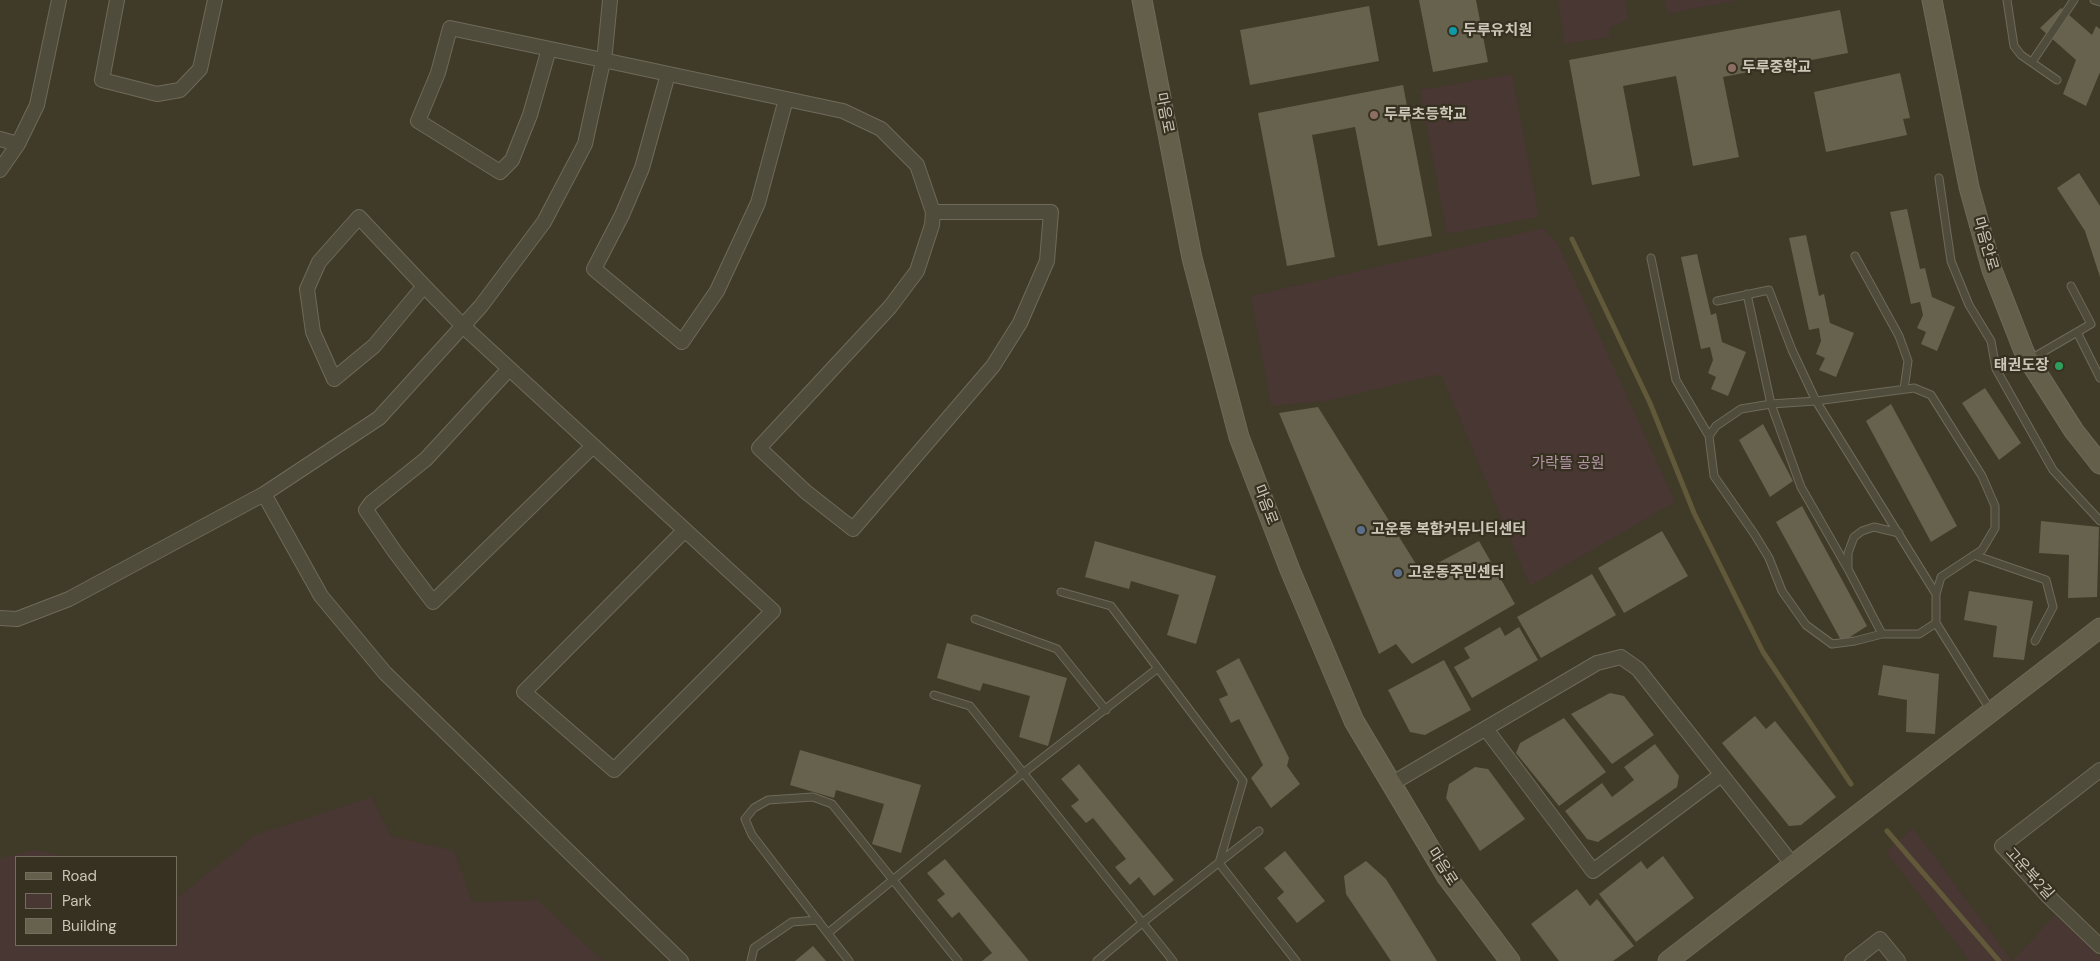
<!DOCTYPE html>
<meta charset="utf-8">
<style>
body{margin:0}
#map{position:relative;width:2100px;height:961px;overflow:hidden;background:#403b28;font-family:"DM Sans",sans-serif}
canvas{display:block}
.legend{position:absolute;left:15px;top:856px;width:162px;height:90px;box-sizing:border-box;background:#363121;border:1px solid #726d5e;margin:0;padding:6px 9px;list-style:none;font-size:15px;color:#cbc7b9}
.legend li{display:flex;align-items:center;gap:10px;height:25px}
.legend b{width:25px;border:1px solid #726d5e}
</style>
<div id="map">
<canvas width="2100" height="961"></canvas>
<ul class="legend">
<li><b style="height:6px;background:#635f4b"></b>Road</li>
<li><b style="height:14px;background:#483732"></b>Park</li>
<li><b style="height:14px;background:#66624d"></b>Building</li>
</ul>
</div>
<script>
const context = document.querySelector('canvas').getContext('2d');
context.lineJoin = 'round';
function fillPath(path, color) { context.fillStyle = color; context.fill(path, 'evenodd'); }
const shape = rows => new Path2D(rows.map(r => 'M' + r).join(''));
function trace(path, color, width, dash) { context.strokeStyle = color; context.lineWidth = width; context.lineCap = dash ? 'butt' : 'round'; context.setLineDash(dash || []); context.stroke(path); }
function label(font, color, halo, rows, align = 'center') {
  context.font = font + ' "DM Sans","Noto Sans KR",sans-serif'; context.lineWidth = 4.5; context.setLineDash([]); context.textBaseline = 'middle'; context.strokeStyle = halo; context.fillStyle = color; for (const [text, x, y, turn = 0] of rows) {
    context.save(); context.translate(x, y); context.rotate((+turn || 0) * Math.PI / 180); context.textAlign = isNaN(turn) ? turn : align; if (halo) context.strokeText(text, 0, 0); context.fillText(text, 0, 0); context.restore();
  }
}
fillPath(shape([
 [1558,0,1625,0,1628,20,1609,27,1610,37,1565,44],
 [1664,0,1738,0,1667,14],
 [1512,74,1539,217,1447,234,1420,90],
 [1544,228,1558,244,1675,502,1530,586,1441,374,1326,401,1271,406,1251,296],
 [371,797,391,836,454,851,472,902,537,900,603,961,0,961,0,858,36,850,67,857,16,857,16,945,176,945,176,899,255,835],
 [1913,828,2012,961,2055,915,2100,957,2100,961,1970,961,1886,852]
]), '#483732');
trace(shape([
 [1572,239,1650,403,1694,513,1763,652,1851,784],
 [1887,831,1999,961]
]), '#62593a', 5);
fillPath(shape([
 [1419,0,1476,0,1488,62,1433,72],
 [1369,6,1379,61,1250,85,1240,30],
 [2061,8,2092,35,2096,26,2100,29,2100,72,2086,106,2063,94,2076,60,2040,28],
 [1840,10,1848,53,1723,77,1739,157,1693,166,1676,76,1623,86,1640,176,1592,185,1569,60],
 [1900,73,1910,118,1903,119,1907,135,1826,152,1814,92],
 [1403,85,1432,236,1378,246,1355,127,1312,135,1335,257,1287,266,1258,113],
 [2079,173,2100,206,2100,277,2085,231,2057,188],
 [1907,209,1920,269,1925,268,1932,297,1955,307,1937,351,1921,344,1926,332,1917,328,1923,315,1920,302,1911,304,1890,212],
 [1806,235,1819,296,1824,294,1830,323,1854,333,1836,377,1819,370,1825,358,1816,354,1821,341,1819,328,1809,330,1789,238],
 [1697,254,1711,315,1716,313,1722,342,1746,352,1728,396,1711,389,1716,377,1708,373,1713,360,1710,347,1701,349,1681,257],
 [1985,388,2021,443,1999,460,1962,403],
 [1891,404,1957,526,1931,542,1866,421],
 [1318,407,1421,572,1479,541,1515,604,1412,664,1396,644,1379,654,1279,413],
 [1763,424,1793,481,1770,497,1739,440],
 [1802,506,1867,626,1842,642,1776,522],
 [2041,521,2099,527,2097,597,2068,598,2069,555,2039,553],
 [1662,531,1688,576,1624,613,1598,568],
 [1095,541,1216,576,1196,644,1167,635,1179,595,1131,581,1129,589,1085,577],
 [1592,574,1616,615,1541,658,1517,617],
 [1969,591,2033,601,2024,660,1993,657,1997,626,1964,620],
 [1500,627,1505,636,1519,627,1538,660,1472,698,1454,667,1470,658,1464,648],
 [947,643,1067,678,1048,746,1019,737,1030,696,983,683,980,691,937,678],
 [1239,658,1289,758,1287,766,1300,784,1271,808,1251,778,1263,765,1239,719,1231,723,1219,699,1228,695,1216,671],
 [1444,660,1471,710,1425,735,1410,732,1388,690],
 [1883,665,1939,674,1935,734,1906,732,1907,700,1878,695],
 [1610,693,1624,696,1654,735,1612,764,1571,714],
 [1755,716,1766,729,1775,721,1836,797,1801,825,1789,826,1722,743],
 [1564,718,1606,772,1559,806,1516,753,1520,743],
 [1655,744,1679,776,1677,787,1598,842,1587,839,1565,811,1602,783,1612,797,1634,780,1624,767],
 [800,750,921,785,901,853,872,844,884,804,836,790,834,798,790,785],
 [1079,764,1174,880,1154,896,1139,877,1130,885,1115,867,1126,859,1093,818,1086,823,1071,806,1079,800,1061,779],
 [1475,767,1488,769,1525,819,1480,851,1446,798,1449,784],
 [1285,851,1325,901,1297,923,1277,898,1284,892,1264,868],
 [1663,856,1694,898,1636,942,1599,894,1641,861,1647,869],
 [945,859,1029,961,982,961,992,953,959,912,952,918,937,900,945,894,927,873],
 [1366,861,1386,879,1437,961,1391,961,1346,894,1344,876],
 [1577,889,1590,906,1597,899,1634,946,1613,961,1559,961,1531,924],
 [813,946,826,961,795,961]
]), '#66624d');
const lane = shape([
 [2007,0,2014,46,2021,55,2057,80],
 [2094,0,2100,2],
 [2032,62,2074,0],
 [1939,178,1951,261,1969,305,1991,341,1996,369,2053,470,2100,521],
 [1855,256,1899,336,1908,361,1904,389],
 [1651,258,1676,380,1709,436,1714,476,1755,535,1769,558,1782,591,1806,625,1832,644,1855,641,1882,634,1919,634,1936,623,1936,594,1941,577,1982,550,1995,528,1995,506,1982,476,1931,395,1914,388,1816,401,1771,404,1741,409,1716,426,1709,436],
 [1747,294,1771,404,1801,487,1848,569],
 [1717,301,1769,290,1792,350,1816,401,1936,594],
 [2077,332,2100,378],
 [2029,360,2091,324,2071,286],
 [1974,555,2046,580,2053,607,2035,641],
 [1061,592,1111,606,1243,781,1219,863],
 [975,619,1057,649,1106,710],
 [1936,623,1991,711],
 [1882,634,1848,569,1848,553,1854,537,1862,531,1874,527,1899,533],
 [934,695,970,706,1173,961],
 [1219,863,1296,961],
 [828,933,1022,774,1158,668],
 [751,961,754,948,792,922,818,920],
 [849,961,752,835,745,819,754,808,768,800,813,797,832,804,958,961],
 [1097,961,1142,923,1259,831]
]);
const street = shape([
 [117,0,102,80,157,94,180,90,200,69,215,0],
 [610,0,605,52,585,144,544,222,481,306,379,418,264,494,321,596,385,673,681,961],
 [549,49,530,115,512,160,500,172,418,121,438,73,450,28,603,60,843,111,881,129,917,165,933,212,1051,212,1047,261,1020,323,993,366,853,529,806,492,759,448,890,307,917,271,932,225,933,212],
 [668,74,642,168,622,215,594,269,682,342,717,291,758,203,786,99],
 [0,139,18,144,37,105,59,0],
 [0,170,18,144],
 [424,286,374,346,334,379,313,332,307,289,319,262,359,217,424,286,463,326,773,611,614,770,524,692,685,530],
 [509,369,426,459,371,503,366,510,395,552,433,602,593,446],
 [0,618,17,619,69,599,264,494],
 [1486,729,1593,871,1721,775],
 [2100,770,2002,846,2049,897,2100,946],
 [1391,784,1597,663,1621,657,1638,669,1793,865],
 [1852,961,1880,939,1898,961]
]);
const secondary = shape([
 [1142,0,1192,258,1239,437,1290,570,1354,721,1447,877,1510,961],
 [1932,0,1969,187,1992,270,2025,354,2074,431,2100,464],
 [1668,961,2100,628]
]);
trace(lane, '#6e6a5a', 9);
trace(street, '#6e6a5a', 16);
trace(secondary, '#6e6a5a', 21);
trace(lane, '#504c3c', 7);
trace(street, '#504c3c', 14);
trace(secondary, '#635f4b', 19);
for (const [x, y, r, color] of [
 [1453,31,5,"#0f9aa8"],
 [1732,68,5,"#8d6e63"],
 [1374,115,5,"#8d6e63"],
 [2059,366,5,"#2e9e5b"],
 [1361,530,5,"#5c6f8a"],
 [1398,573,5,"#5c6f8a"]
]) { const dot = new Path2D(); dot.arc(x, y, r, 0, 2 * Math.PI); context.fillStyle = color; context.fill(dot); trace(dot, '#363121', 2); }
label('bold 15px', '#cbc7b9', '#363121', [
 ["두루유치원",1463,31],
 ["두루중학교",1742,68],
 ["두루초등학교",1384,115],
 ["태권도장",2049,366,"right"],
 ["고운동 복합커뮤니티센터",1371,530],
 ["고운동주민센터",1408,573]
], 'left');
label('15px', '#cbc7b9', '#363121', [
 ["마음로",1164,113,79],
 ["마음안로",1985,244,74],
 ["마음로",1265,505,69],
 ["마음로",1442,867,57],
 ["고운북2길",2029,874,48]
]);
label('15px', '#b395a6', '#363121', [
 ["가락뜰 공원",1568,464]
]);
</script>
